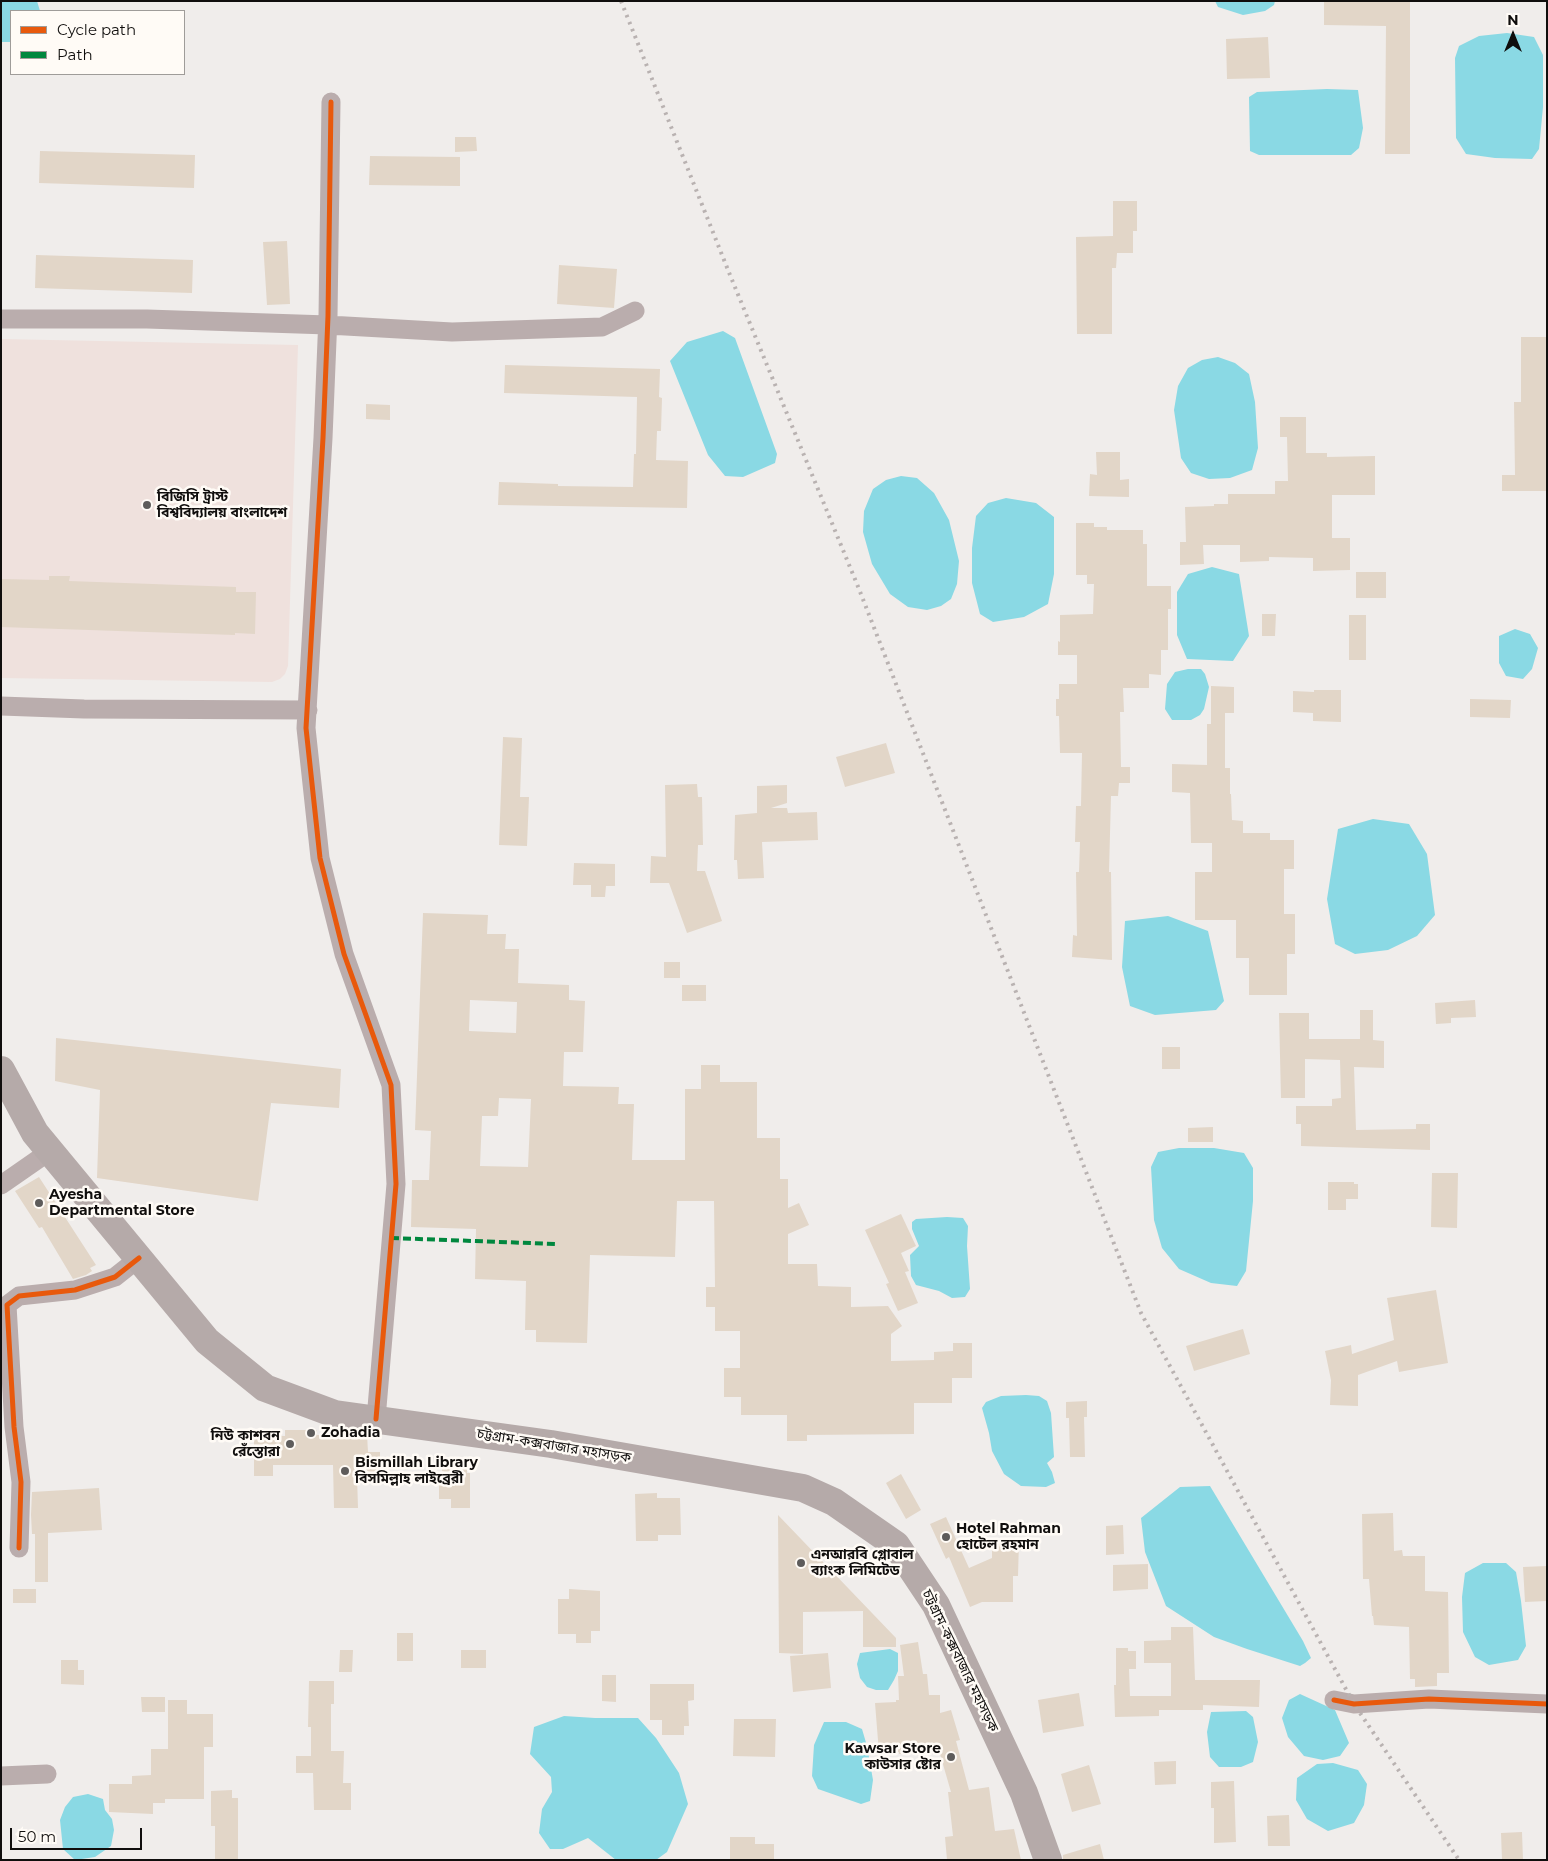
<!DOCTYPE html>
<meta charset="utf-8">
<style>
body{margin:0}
#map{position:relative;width:1548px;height:1861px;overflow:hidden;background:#f0edeb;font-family:Montserrat,sans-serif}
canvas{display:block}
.frame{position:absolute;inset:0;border:2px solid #100e0d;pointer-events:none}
.legend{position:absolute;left:10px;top:10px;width:175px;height:65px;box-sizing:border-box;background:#fffbf6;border:1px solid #9f9c99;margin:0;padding:6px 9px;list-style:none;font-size:15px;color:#100e0d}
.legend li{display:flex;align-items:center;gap:10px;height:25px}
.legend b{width:25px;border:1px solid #9f9c99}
.north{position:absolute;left:1488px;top:10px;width:50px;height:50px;-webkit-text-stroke:4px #fffbf6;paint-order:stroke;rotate:0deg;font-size:14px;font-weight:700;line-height:20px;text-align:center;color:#100e0d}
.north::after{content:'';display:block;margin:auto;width:18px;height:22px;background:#100e0d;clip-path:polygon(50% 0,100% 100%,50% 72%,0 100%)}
.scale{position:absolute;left:10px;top:1828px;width:132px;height:22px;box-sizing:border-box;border:2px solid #100e0d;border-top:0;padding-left:6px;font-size:15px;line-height:18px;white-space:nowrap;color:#100e0d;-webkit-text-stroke:4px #fffbf6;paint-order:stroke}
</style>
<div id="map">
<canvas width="1548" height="1861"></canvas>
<div class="frame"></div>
<ul class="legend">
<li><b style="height:6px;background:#e8590c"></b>Cycle path</li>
<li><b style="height:6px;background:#00873e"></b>Path</li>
</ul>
<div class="north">N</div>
<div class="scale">50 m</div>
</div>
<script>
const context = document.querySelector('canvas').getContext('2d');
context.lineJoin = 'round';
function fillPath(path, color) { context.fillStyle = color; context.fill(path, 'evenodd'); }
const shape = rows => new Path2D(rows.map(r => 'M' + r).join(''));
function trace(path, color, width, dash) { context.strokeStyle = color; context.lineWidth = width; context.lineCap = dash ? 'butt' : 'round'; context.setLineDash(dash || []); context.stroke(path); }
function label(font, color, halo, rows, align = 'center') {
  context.font = font + ' Montserrat,"Noto Sans Bengali",sans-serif'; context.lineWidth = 5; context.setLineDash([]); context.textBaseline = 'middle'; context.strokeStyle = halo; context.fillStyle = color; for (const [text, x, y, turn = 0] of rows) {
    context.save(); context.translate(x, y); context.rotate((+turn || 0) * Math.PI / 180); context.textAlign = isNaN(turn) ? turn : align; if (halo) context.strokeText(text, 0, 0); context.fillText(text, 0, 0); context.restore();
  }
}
fillPath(shape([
 [1,339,298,345,288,666,285,674,280,679,272,682,1,678]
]), '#efe1dd');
fillPath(shape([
 [1,1,37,1,40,11,11,11,11,42,1,42],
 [1215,1,1275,1,1274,5,1265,11,1243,15,1218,7],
 [1507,33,1534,37,1543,55,1543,107,1539,149,1532,159,1495,158,1466,154,1456,138,1455,58,1459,46,1479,36],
 [1327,89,1358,90,1363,128,1359,148,1351,155,1259,155,1250,151,1249,97,1257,92],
 [723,331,735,338,777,454,775,463,743,477,725,476,708,455,670,361,687,342],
 [1218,357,1235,363,1249,374,1255,402,1258,448,1252,470,1230,478,1209,479,1191,473,1181,458,1174,410,1178,386,1188,368,1202,360],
 [901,476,917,478,934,493,949,520,959,561,957,584,951,599,941,606,927,610,908,607,890,594,872,564,863,532,864,511,873,489,886,480],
 [1006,498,1036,503,1054,517,1054,574,1048,604,1024,617,993,622,980,614,972,583,972,548,976,516,988,503],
 [1212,567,1239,574,1249,636,1233,661,1187,659,1177,635,1177,592,1188,574],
 [1515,629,1530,634,1538,648,1532,669,1523,679,1506,676,1499,663,1499,636],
 [1188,669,1201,669,1205,674,1209,687,1204,709,1200,715,1191,720,1172,720,1165,709,1167,684,1175,672],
 [1373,819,1409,824,1427,854,1435,915,1417,936,1388,950,1355,954,1335,944,1327,899,1338,829],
 [1168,916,1208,931,1224,1001,1216,1010,1155,1015,1130,1006,1122,967,1125,921],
 [1179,1148,1214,1148,1244,1153,1253,1168,1253,1201,1246,1271,1237,1286,1211,1283,1179,1269,1162,1248,1154,1220,1151,1167,1158,1152],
 [947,1217,963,1218,968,1226,967,1246,970,1289,965,1297,952,1298,939,1291,916,1285,911,1276,910,1255,919,1246,912,1229,912,1222,916,1219],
 [1026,1395,1039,1396,1047,1401,1051,1413,1054,1457,1047,1463,1052,1472,1055,1483,1046,1487,1021,1486,1004,1474,992,1451,989,1433,982,1408,986,1402,1001,1396],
 [1210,1486,1303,1641,1311,1658,1305,1663,1300,1666,1247,1649,1214,1637,1166,1606,1145,1552,1141,1518,1180,1487],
 [1483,1563,1506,1563,1516,1572,1521,1601,1526,1646,1518,1660,1489,1665,1475,1657,1463,1632,1462,1597,1465,1573],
 [890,1649,898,1653,898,1671,894,1680,888,1690,876,1690,867,1687,860,1678,857,1664,860,1653],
 [1300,1694,1335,1710,1349,1743,1340,1756,1323,1760,1304,1756,1288,1737,1282,1718,1289,1700],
 [1246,1711,1253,1717,1258,1742,1253,1762,1241,1767,1219,1767,1210,1757,1207,1732,1211,1712],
 [564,1716,595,1718,638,1718,656,1738,679,1773,688,1804,667,1852,656,1860,616,1860,588,1838,563,1849,550,1849,539,1833,542,1809,552,1792,551,1777,530,1754,534,1727],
 [824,1722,846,1722,862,1729,867,1746,873,1780,870,1801,861,1804,818,1789,812,1776,814,1745],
 [1333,1763,1358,1770,1367,1784,1364,1805,1354,1823,1328,1831,1307,1819,1296,1800,1297,1778,1317,1764],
 [88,1794,103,1799,105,1810,112,1819,114,1830,111,1846,95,1857,75,1860,63,1849,60,1820,65,1807,73,1797]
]), '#8ad9e4');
fillPath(shape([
 [1324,1,1410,1,1410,154,1385,154,1386,26,1324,25],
 [1268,37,1270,78,1227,79,1226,39],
 [455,137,476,137,477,151,455,152],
 [40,151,195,155,194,188,39,183],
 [370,156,460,157,460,186,369,185],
 [1113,201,1137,201,1137,231,1133,231,1133,253,1117,253,1116,268,1112,268,1112,334,1077,334,1076,237,1113,236],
 [287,241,290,304,267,305,263,242],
 [36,255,193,260,192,293,35,288],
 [559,265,617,269,614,308,557,304],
 [1521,337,1547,337,1547,491,1502,491,1502,475,1515,475,1514,402,1521,402],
 [505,365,660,369,659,397,662,398,661,431,657,431,656,460,688,461,687,508,498,505,499,482,558,484,558,486,633,487,634,454,636,454,637,397,504,393],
 [366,404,390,405,390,420,366,419],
 [1280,417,1306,417,1306,453,1327,453,1327,457,1375,456,1375,495,1332,495,1332,538,1350,538,1350,570,1313,571,1313,558,1269,557,1269,561,1240,562,1240,545,1203,545,1204,564,1180,565,1180,542,1186,542,1185,507,1214,506,1214,504,1228,504,1228,494,1275,494,1275,481,1288,481,1287,437,1280,437],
 [1096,452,1120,452,1120,480,1129,479,1129,497,1089,496,1090,474,1097,475],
 [1076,523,1094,523,1094,527,1107,527,1107,530,1143,530,1143,544,1147,544,1147,586,1171,586,1171,609,1168,609,1168,650,1161,650,1161,675,1149,674,1149,688,1123,688,1124,712,1120,712,1121,767,1130,767,1130,783,1119,783,1118,796,1111,796,1109,872,1111,872,1112,960,1072,957,1073,935,1077,936,1076,872,1079,872,1080,842,1075,842,1076,806,1081,806,1082,753,1060,753,1059,716,1056,716,1056,699,1059,699,1059,684,1077,684,1077,655,1058,655,1058,641,1060,642,1060,615,1093,614,1094,584,1087,584,1087,575,1076,575],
 [1356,572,1386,572,1386,598,1356,598],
 [49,576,70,576,69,581,236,587,236,592,256,592,255,634,235,633,235,635,1,627,1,579,49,580],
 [1262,614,1276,614,1275,636,1262,636],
 [1349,615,1366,615,1366,660,1349,660],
 [1211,686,1234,687,1234,713,1225,713,1225,768,1230,768,1230,794,1231,794,1232,820,1243,821,1243,833,1270,833,1270,840,1294,840,1294,869,1284,869,1284,914,1295,914,1295,954,1287,954,1287,995,1249,995,1249,958,1236,958,1236,920,1195,920,1195,872,1212,872,1212,843,1191,843,1190,793,1172,792,1172,764,1207,765,1207,724,1211,724],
 [1314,690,1341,690,1341,722,1313,721,1313,713,1293,712,1293,691,1314,692],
 [1470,699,1511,700,1510,718,1470,717],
 [503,737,522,738,520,797,529,797,527,846,499,845],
 [886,743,895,773,845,787,836,757],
 [697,784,698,797,702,797,703,845,698,845,697,871,705,871,722,921,687,933,669,883,650,883,651,856,666,857,665,785],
 [787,785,787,803,771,808,787,808,788,813,817,812,818,840,762,842,764,878,738,879,737,860,734,860,735,815,757,813,757,786],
 [574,863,615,864,615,886,606,886,605,897,591,897,591,885,573,885],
 [423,913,488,915,487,934,506,934,505,949,519,949,518,983,569,985,569,1000,585,1001,583,1052,564,1052,563,1086,619,1087,618,1104,634,1104,632,1160,685,1160,685,1089,701,1089,701,1065,720,1065,720,1082,757,1082,757,1138,780,1138,780,1179,788,1179,788,1208,799,1203,809,1225,788,1234,788,1264,817,1264,818,1286,851,1287,851,1307,888,1306,902,1326,891,1334,891,1361,934,1360,934,1352,953,1351,953,1343,972,1343,972,1378,952,1378,952,1403,914,1403,914,1434,807,1435,807,1441,787,1441,787,1415,741,1415,741,1397,724,1397,724,1368,740,1368,740,1331,715,1331,715,1307,706,1307,706,1287,715,1287,714,1201,677,1201,675,1257,590,1255,587,1343,536,1342,536,1330,525,1330,526,1281,475,1279,476,1229,411,1227,412,1180,429,1180,431,1131,415,1130],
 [470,1000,517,1002,516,1033,469,1031],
 [499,1098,531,1099,528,1167,480,1166,482,1116,498,1116],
 [664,962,680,962,680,978,664,978],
 [682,985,706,985,706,1001,682,1001],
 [1475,1000,1476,1017,1451,1018,1451,1023,1436,1024,1435,1003],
 [1360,1010,1373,1010,1373,1040,1384,1041,1384,1068,1354,1067,1356,1130,1416,1129,1416,1124,1430,1124,1430,1150,1301,1146,1301,1124,1296,1124,1296,1106,1332,1106,1332,1099,1341,1098,1340,1060,1305,1059,1305,1098,1281,1098,1279,1013,1309,1013,1309,1039,1360,1039],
 [56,1038,341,1069,339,1108,271,1103,258,1201,97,1178,100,1090,55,1081],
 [1162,1047,1180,1047,1180,1069,1162,1069],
 [1213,1127,1213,1142,1188,1142,1188,1128],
 [1432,1173,1458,1173,1457,1228,1431,1227],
 [39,1177,96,1265,90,1268,92,1271,86,1275,73,1279,42,1227,39,1228,15,1191],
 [1328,1182,1354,1182,1354,1184,1358,1184,1358,1199,1346,1199,1346,1210,1328,1210],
 [901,1214,916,1246,901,1253,909,1271,905,1272,918,1303,898,1311,886,1284,889,1283,865,1230],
 [1436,1290,1448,1363,1399,1372,1397,1361,1358,1375,1358,1406,1330,1405,1331,1380,1325,1351,1351,1345,1352,1354,1394,1340,1387,1298],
 [1243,1329,1250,1354,1194,1371,1186,1346],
 [1087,1401,1087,1417,1084,1417,1085,1457,1070,1457,1069,1418,1066,1418,1066,1402],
 [285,1430,317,1430,317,1435,367,1434,368,1452,380,1452,380,1476,357,1476,358,1508,334,1508,333,1465,273,1465,273,1476,254,1476,254,1435,285,1436],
 [467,1465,467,1473,470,1473,470,1508,451,1508,451,1499,439,1499,439,1481,442,1481,442,1466],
 [901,1474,921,1510,906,1519,886,1483],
 [99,1488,102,1530,48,1533,48,1582,35,1582,35,1534,32,1534,31,1515,32,1492],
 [657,1493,657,1498,680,1498,681,1535,658,1535,658,1541,636,1541,635,1494],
 [1393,1513,1394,1551,1402,1550,1403,1556,1425,1556,1425,1591,1448,1592,1449,1673,1437,1673,1437,1686,1415,1687,1415,1679,1410,1679,1409,1627,1374,1625,1373,1616,1372,1616,1369,1579,1363,1579,1362,1514],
 [778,1515,896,1638,896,1647,863,1647,863,1611,803,1612,803,1654,779,1653],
 [946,1517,969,1568,992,1558,992,1541,1019,1541,1018,1576,1013,1576,1013,1602,982,1602,970,1607,949,1557,946,1559,930,1524],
 [1123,1525,1124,1554,1106,1555,1106,1526],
 [1148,1564,1148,1589,1113,1591,1113,1565],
 [1547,1566,1547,1601,1525,1602,1523,1567],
 [13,1589,36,1589,36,1603,13,1603],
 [569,1589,600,1591,600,1631,591,1631,591,1643,576,1643,576,1634,558,1634,558,1599,569,1599],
 [1171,1627,1193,1627,1195,1680,1260,1680,1259,1707,1203,1705,1203,1710,1159,1710,1159,1716,1115,1717,1114,1685,1116,1685,1116,1648,1128,1648,1128,1651,1136,1651,1136,1669,1129,1669,1130,1696,1171,1696,1171,1663,1144,1663,1144,1641,1171,1640],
 [397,1633,413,1633,413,1661,397,1661],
 [918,1642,923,1674,927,1674,929,1695,940,1695,940,1713,951,1710,960,1740,956,1741,969,1790,989,1787,995,1831,1014,1829,1021,1860,947,1860,945,1837,953,1836,948,1792,951,1792,940,1754,899,1754,899,1752,879,1753,875,1703,896,1702,896,1700,899,1700,898,1676,904,1676,900,1645],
 [340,1650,353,1650,352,1672,339,1672],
 [461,1650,486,1650,486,1668,461,1668],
 [828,1653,831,1688,793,1692,790,1656],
 [61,1660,78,1660,78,1670,84,1670,84,1685,61,1684],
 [602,1675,616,1675,616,1702,602,1701],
 [309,1681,334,1681,334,1704,331,1704,331,1751,344,1751,343,1783,351,1783,351,1810,314,1810,313,1773,296,1773,296,1756,311,1756,311,1727,308,1727],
 [650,1684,694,1684,694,1700,688,1701,689,1726,684,1726,684,1735,662,1735,662,1720,650,1720],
 [1079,1693,1084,1726,1043,1733,1038,1700],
 [141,1697,165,1697,165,1712,142,1712],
 [168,1700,187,1700,187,1714,213,1714,213,1747,204,1747,204,1799,165,1799,165,1803,153,1803,153,1814,109,1812,109,1784,132,1784,132,1776,151,1775,151,1749,168,1749],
 [734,1719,776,1719,775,1757,733,1756],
 [1176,1761,1176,1784,1155,1785,1154,1762],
 [1089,1765,1101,1804,1072,1812,1061,1774],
 [1234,1781,1236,1842,1214,1843,1214,1808,1211,1808,1211,1782],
 [232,1790,232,1798,238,1798,238,1860,215,1860,215,1826,211,1826,211,1791],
 [1289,1815,1290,1846,1268,1846,1267,1816],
 [1522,1832,1523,1860,1502,1860,1501,1833],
 [730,1837,755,1837,755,1844,774,1844,774,1860,730,1860],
 [1100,1844,1104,1860,1063,1860,1063,1855]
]), '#e2d6c8');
trace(shape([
 [331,102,328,316,323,438,306,728,320,858,344,954,391,1085,396,1184,376,1419],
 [1,319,147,319,328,325,452,332,602,327,635,311],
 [1,706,84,709,308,710],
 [1,1185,50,1151],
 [19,1548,21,1482,14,1427,7,1305,19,1296,75,1290,115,1277,139,1258],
 [1334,1700,1354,1704,1429,1699,1547,1704],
 [1,1776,47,1774]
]), '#baadad', 19);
trace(shape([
 [1,1070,35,1133,207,1341,265,1388,335,1414,551,1444,803,1488,834,1502,896,1545,936,1605,1024,1793,1048,1860]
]), '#b5aaa9', 28);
trace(shape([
 [621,1,730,275,859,589,1141,1313,1354,1704,1459,1860]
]), '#b9b2b1', 4, [2.5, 5]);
trace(shape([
 [391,1238,556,1244]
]), '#00873e', 4, [8, 4]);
trace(shape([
 [331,102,328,316,323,438,306,728,320,858,344,954,391,1085,396,1184,376,1419],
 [19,1548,21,1482,14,1427,7,1305,19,1296,75,1290,115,1277,139,1258],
 [1334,1700,1354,1704,1429,1699,1547,1704]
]), '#e8590c', 5);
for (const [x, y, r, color] of [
 [147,505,5,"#5e5c5b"],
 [39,1203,5,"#5e5c5b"],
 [311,1433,5,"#5e5c5b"],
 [290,1444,5,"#5e5c5b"],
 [345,1471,5,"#5e5c5b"],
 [946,1537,5,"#5e5c5b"],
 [801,1563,5,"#5e5c5b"],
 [951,1757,5,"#5e5c5b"]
]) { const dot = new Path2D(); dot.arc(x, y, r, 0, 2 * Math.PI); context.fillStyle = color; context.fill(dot); trace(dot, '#fffbf6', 2); }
label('bold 14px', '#100e0d', '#fffbf6', [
 ["বিজিসি ট্রাস্ট",157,497],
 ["বিশ্ববিদ্যালয় বাংলাদেশ",157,513],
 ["Ayesha",49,1195],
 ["Departmental Store",49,1211],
 ["Zohadia",321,1433],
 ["নিউ কাশবন",280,1436,"right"],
 ["রেঁস্তোরা",280,1452,"right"],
 ["Bismillah Library",355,1463],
 ["বিসমিল্লাহ লাইব্রেরী",355,1479],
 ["Hotel Rahman",956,1529],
 ["হোটেল রহমান",956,1545],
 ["এনআরবি গ্লোবাল",811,1555],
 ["ব্যাংক লিমিটেড",811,1571],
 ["Kawsar Store",941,1749,"right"],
 ["কাউসার ষ্টোর",941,1765,"right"]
], 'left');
label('14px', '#100e0d', '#fffbf6', [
 ["চট্টগ্রাম-কক্সবাজার মহাসড়ক",554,1446,9],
 ["চট্টগ্রাম-কক্সবাজার মহাসড়ক",960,1661,64]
]);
</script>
